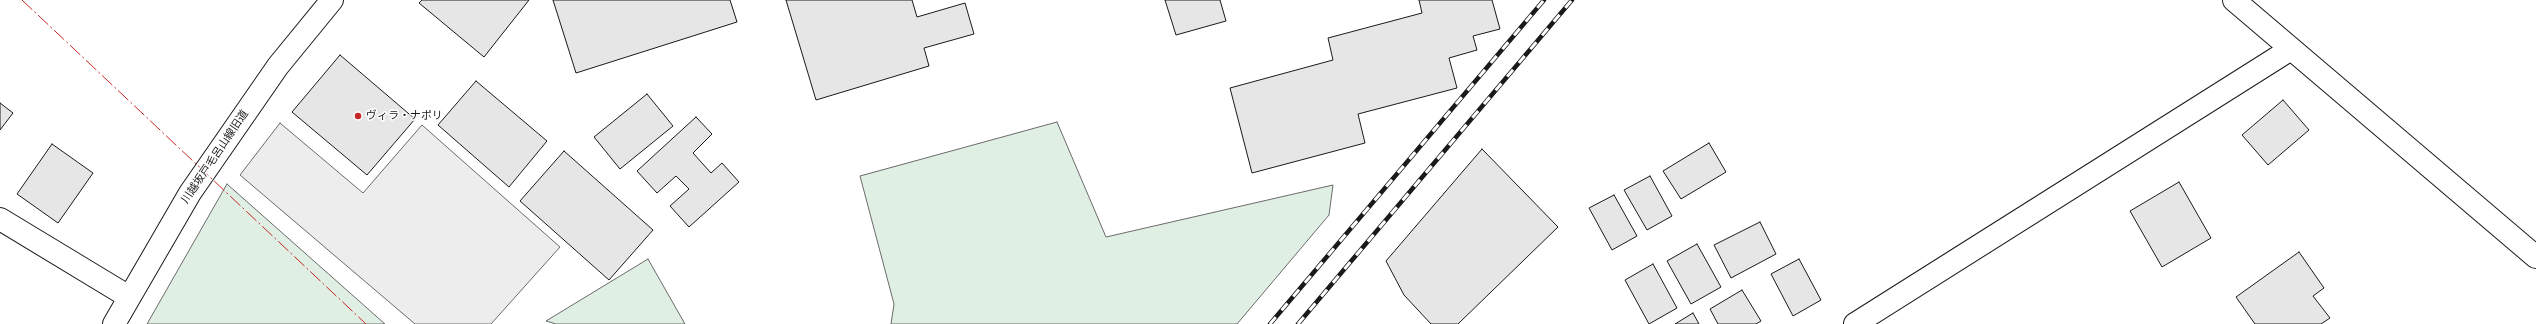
<!DOCTYPE html>
<meta charset="utf-8">
<style>
body{margin:0}
canvas{display:block;background:#fff}
</style>
<canvas width="2536" height="324"></canvas>
<script>
const context = document.querySelector('canvas').getContext('2d');
context.lineJoin = 'round';
function fillPath(path, color) { context.fillStyle = color; context.fill(path, 'evenodd'); }
const shape = rows => new Path2D(rows.map(r => 'M' + r).join(''));
function trace(path, color, width, dash) { context.strokeStyle = color; context.lineWidth = width; context.lineCap = dash ? 'butt' : 'round'; context.setLineDash(dash || []); context.stroke(path); }
function label(font, color, halo, rows, align = 'center') {
  context.font = font + ' "Fira Sans Condensed","Noto Sans JP",sans-serif'; context.lineWidth = 3; context.setLineDash([]); context.textBaseline = 'middle'; context.strokeStyle = halo; context.fillStyle = color; for (const [text, x, y, turn = 0] of rows) {
    context.save(); context.translate(x, y); context.rotate((+turn || 0) * Math.PI / 180); context.textAlign = isNaN(turn) ? turn : align; if (halo) context.strokeText(text, 0, 0); context.fillText(text, 0, 0); context.restore();
  }
}
const green = shape([
 [1057,122,1106,237,1333,185,1329,215,1237,324,891,324,894,304,860,176,1057,122],
 [227,184,385,324,147,324,227,184],
 [648,259,685,324,556,324,546,321,648,259]
]);
fillPath(green, '#e0efe3');
trace(green, '#6a6a6a', 1);
const parking = shape([
 [280,123,363,193,422,125,560,247,491,324,415,324,240,175,280,123]
]);
fillPath(parking, '#ededed');
trace(parking, '#6a6a6a', 1);
const building = shape([
 [422,0,529,0,484,57,419,3,422,0],
 [553,0,730,0,737,22,576,73,553,0],
 [786,0,912,0,917,17,965,3,974,34,924,48,929,66,816,100,786,0],
 [1165,0,1220,0,1226,21,1176,35,1165,0],
 [1419,0,1492,0,1500,29,1473,36,1477,50,1449,58,1457,88,1358,114,1365,143,1252,173,1230,88,1333,60,1328,38,1422,13,1419,0],
 [340,55,415,119,367,175,292,112,340,55],
 [476,81,547,141,509,187,438,125,476,81],
 [647,94,673,126,620,169,594,137,647,94],
 [2283,100,2309,130,2268,165,2242,135,2283,100],
 [0,103,13,113,0,130,0,103],
 [696,117,712,134,693,153,711,173,722,163,739,182,689,227,670,206,689,189,676,176,657,193,637,171,696,117],
 [1709,143,1726,172,1681,199,1663,171,1709,143],
 [52,144,93,173,58,223,17,194,52,144],
 [1482,149,1558,227,1458,324,1431,324,1404,295,1386,261,1482,149],
 [564,151,653,230,609,280,520,201,564,151],
 [1650,176,1672,216,1647,230,1624,190,1650,176],
 [2179,182,2211,238,2162,267,2130,211,2179,182],
 [1614,195,1637,236,1612,250,1589,208,1614,195],
 [1760,222,1776,254,1731,278,1714,245,1760,222],
 [1697,244,1721,287,1691,304,1667,261,1697,244],
 [2299,252,2324,288,2313,296,2330,318,2321,324,2255,324,2236,297,2299,252],
 [1799,259,1821,300,1793,316,1771,274,1799,259],
 [1653,264,1677,308,1649,324,1625,280,1653,264],
 [1742,290,1761,321,1756,324,1718,324,1710,309,1742,290],
 [1693,313,1699,324,1675,324,1693,313]
]);
fillPath(building, '#e6e6e6');
trace(building, '#1a1a1a', 1);
const street = shape([
 [0,219,129,297],
 [1855,324,2291,49]
]);
const secondary = shape([
 [2234,0,2536,257],
 [114,324,190,193,278,66,332,0]
]);
trace(street, '#1a1a1a', 24);
trace(secondary, '#1a1a1a', 24);
trace(street, '#fff', 22);
trace(secondary, '#fff', 22);
const rail = shape([
 [1270,324,1544,0],
 [1298,324,1572,0]
]);
trace(rail, '#1a1a1a', 4.5);
trace(rail, '#fff', 3, [9]);
trace(shape([
 [22,0,366,324]
]), '#c62828', 1, [14, 3, 2, 3]);
for (const [x, y, r, color] of [
 [358,116,4,"#c62828"]
]) { const dot = new Path2D(); dot.arc(x, y, r, 0, 2 * Math.PI); context.fillStyle = color; context.fill(dot); trace(dot, '#fff', 1.5); }
label('11px', '#1a1a1a', '#fff', [
 ["ヴィラ・ナポリ",366,116]
], 'left');
label('11px', '#1a1a1a', '#fff', [
 ["川越坂戸毛呂山線旧道",215,157,-56]
]);
</script>
